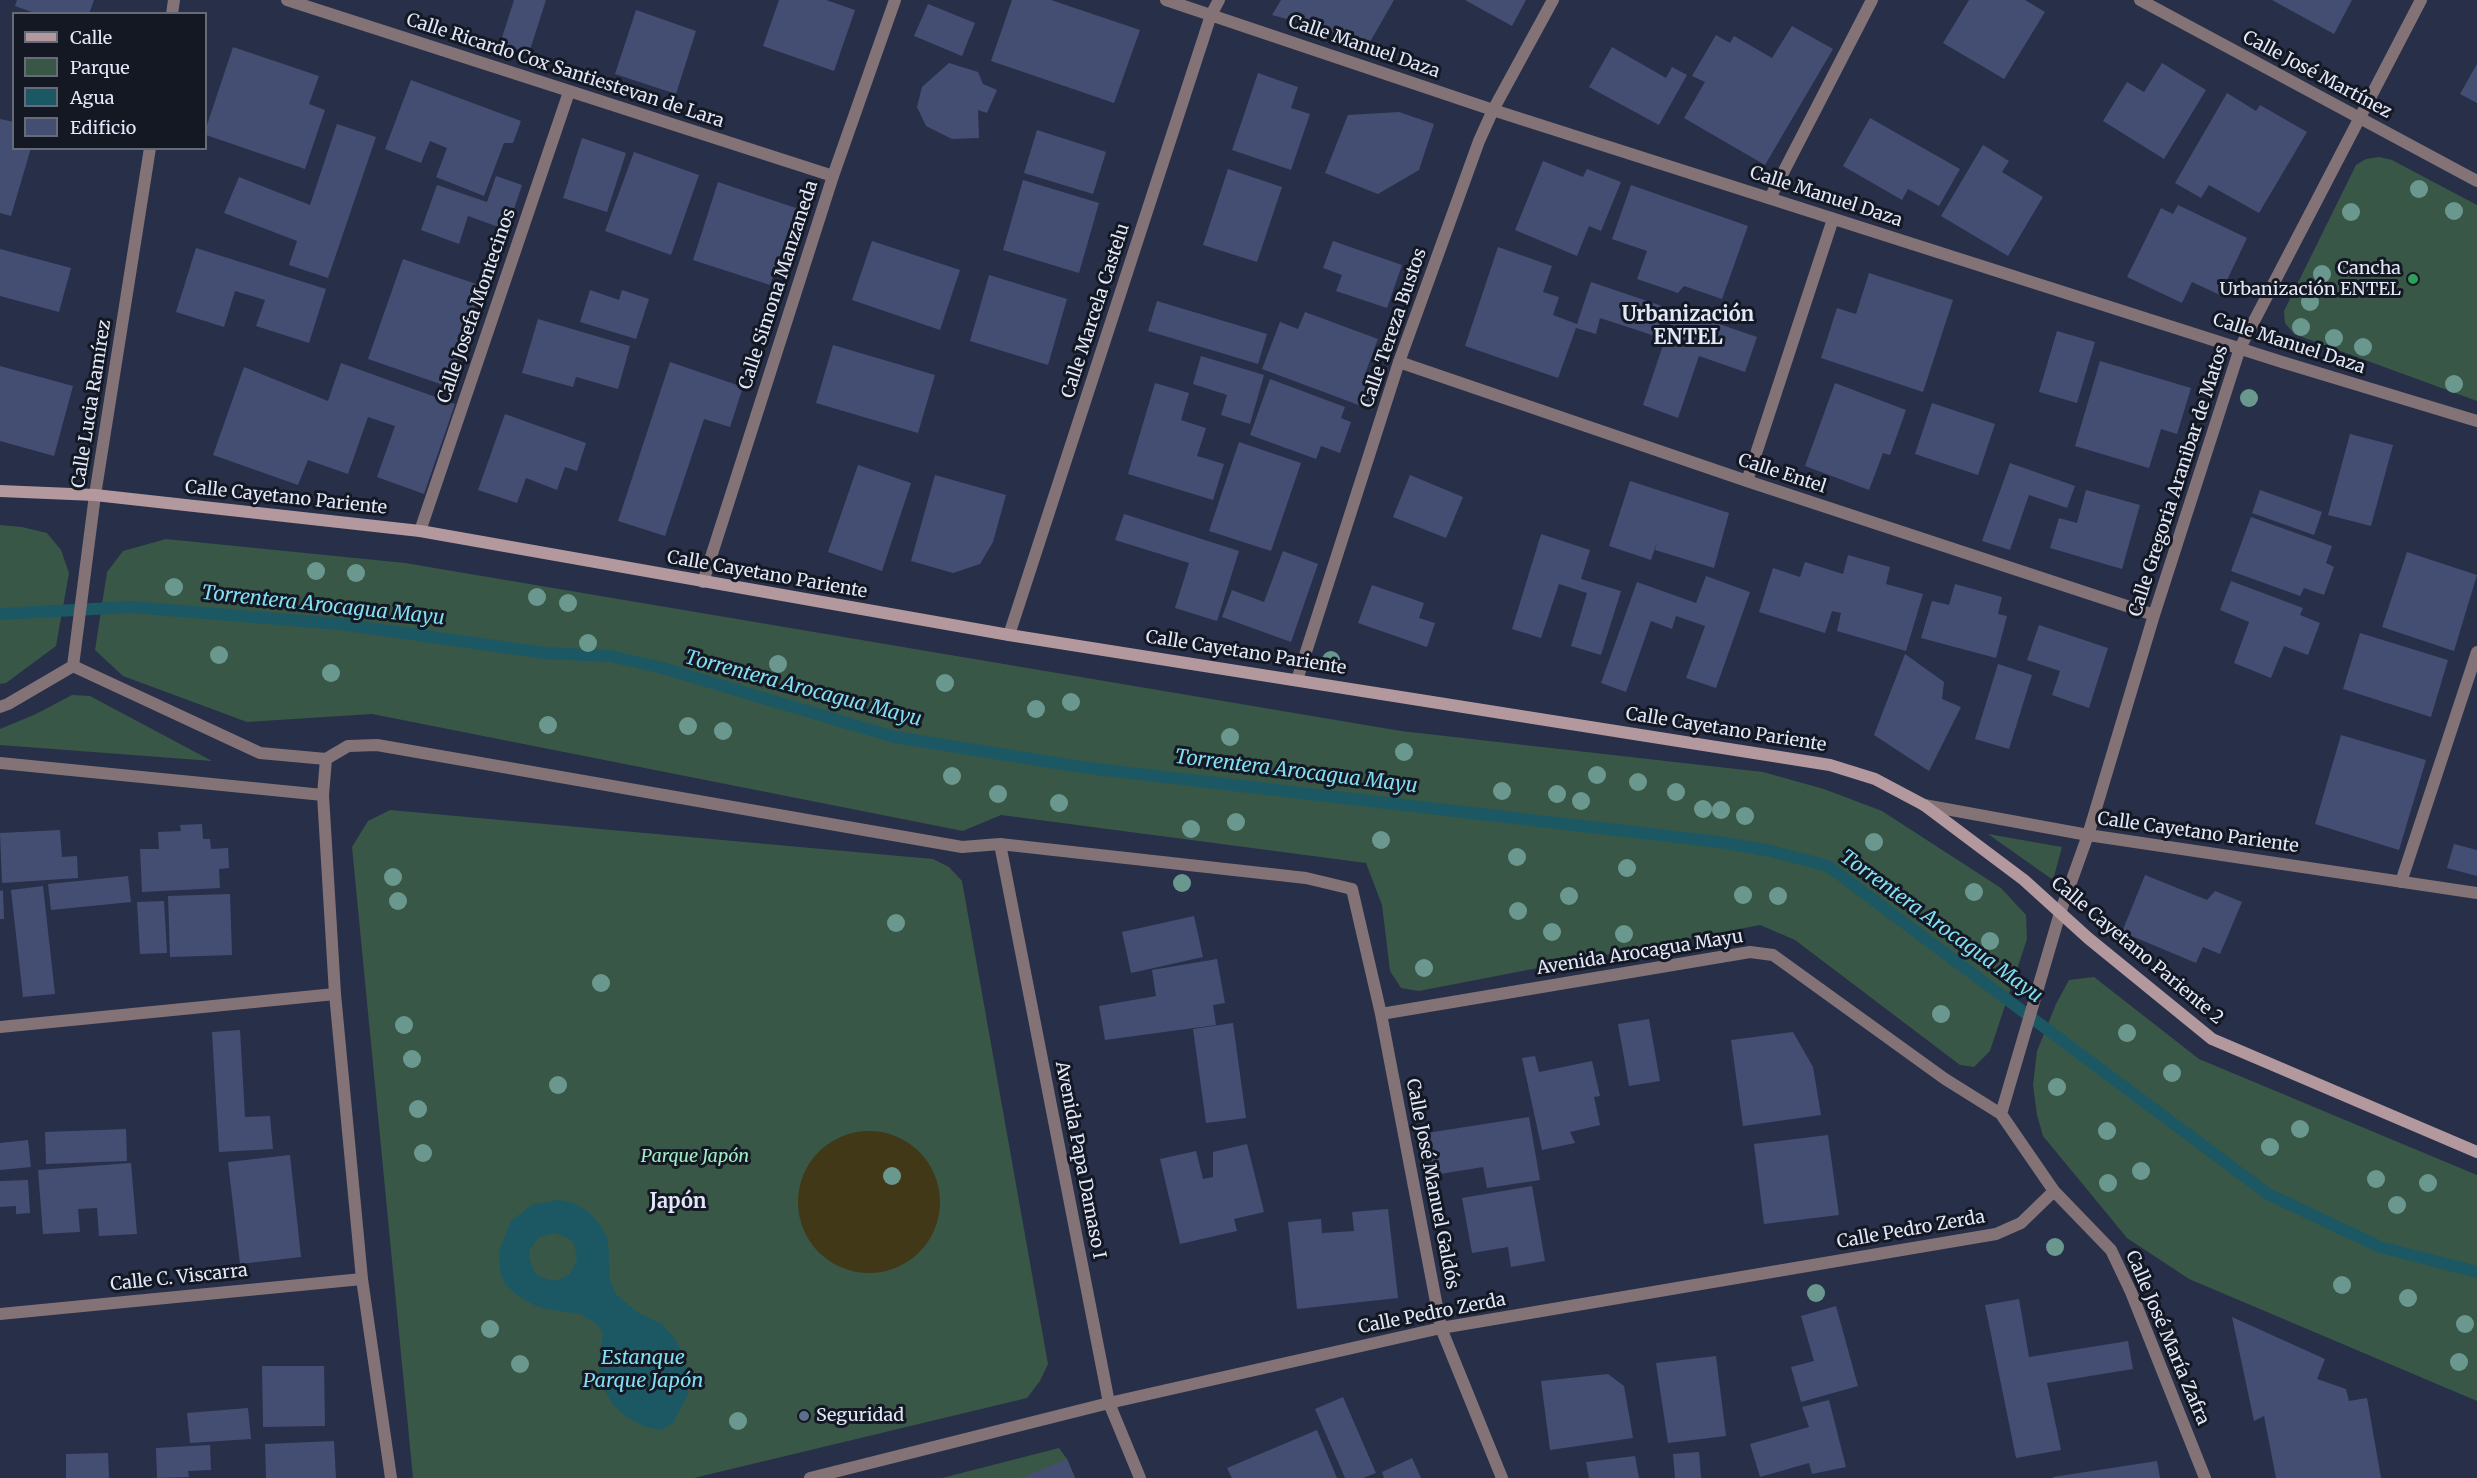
<!DOCTYPE html>
<meta charset="utf-8">
<style>
body{margin:0}
#map{position:relative;width:2477px;height:1478px;overflow:hidden;background:#282f49;font-family:Merriweather,serif}
canvas{display:block}
.legend{position:absolute;left:12px;top:12px;width:195px;height:138px;box-sizing:border-box;background:#141823;border:2px solid #666b79;margin:0;padding:8px 10px;list-style:none;font-size:18px;color:#e2e8f9}
.legend li{display:flex;align-items:center;gap:12px;height:30px}
.legend b{width:30px;border:2px solid #666b79}
</style>
<div id="map">
<canvas width="2477" height="1478"></canvas>
<ul class="legend">
<li><b style="height:8px;background:#b3999d"></b>Calle</li>
<li><b style="height:16px;background:#385747"></b>Parque</li>
<li><b style="height:16px;background:#1c5864"></b>Agua</li>
<li><b style="height:16px;background:#444e73"></b>Edificio</li>
</ul>
</div>
<script>
const context = document.querySelector('canvas').getContext('2d');
context.lineJoin = 'round';
function fillPath(path, color) { context.fillStyle = color; context.fill(path, 'evenodd'); }
const shape = rows => new Path2D(rows.map(r => 'M' + r).join(''));
function trace(path, color, width, dash) { context.strokeStyle = color; context.lineWidth = width; context.lineCap = dash ? 'butt' : 'round'; context.setLineDash(dash || []); context.stroke(path); }
function label(font, color, halo, rows, align = 'center') {
  context.font = font + ' Merriweather,serif'; context.lineWidth = 6; context.setLineDash([]); context.textBaseline = 'middle'; context.strokeStyle = halo; context.fillStyle = color; for (const [text, x, y, turn = 0] of rows) {
    context.save(); context.translate(x, y); context.rotate((+turn || 0) * Math.PI / 180); context.textAlign = isNaN(turn) ? turn : align; if (halo) context.strokeText(text, 0, 0); context.fillText(text, 0, 0); context.restore();
  }
}
fillPath(shape([
 [2379,157,2392,160,2477,205,2477,401,2294,334,2285,323,2284,311,2356,165,2366,159],
 [0,525,22,527,47,533,61,550,69,573,56,646,6,683,0,684],
 [166,539,405,563,1401,731,1763,772,1824,789,1882,811,2001,888,2026,915,2027,939,1990,1051,1974,1067,1960,1065,1795,940,1760,925,1419,991,1401,988,1390,971,1382,905,1366,863,1001,815,963,831,372,714,247,722,123,676,95,650,107,572,123,551],
 [72,695,90,696,212,761,0,745,0,729,36,714],
 [390,810,933,859,949,867,962,881,1048,1364,1040,1381,1027,1398,694,1478,413,1478,352,847,368,821],
 [1988,834,2062,847,2053,880],
 [2094,977,2199,1059,2477,1175,2477,1401,2189,1279,2127,1238,2043,1136,2037,1115,2033,1085,2037,1051,2056,1004,2069,980],
 [1059,1448,1067,1459,1075,1478,942,1478]
]), '#385747');
fillPath(shape([
 '798 1202a71 71 0 1 1 142 0a71 71 0 1 1-142 0Z'
]), '#403817');
fillPath(shape([
 [559,1200,574,1203,590,1213,601,1226,608,1240,610,1280,616,1294,637,1312,662,1324,673,1336,683,1354,688,1374,688,1394,673,1423,661,1430,646,1427,628,1418,613,1405,601,1384,599,1364,603,1333,599,1326,581,1314,545,1309,532,1304,517,1295,504,1283,500,1270,499,1251,511,1221,533,1204],
 [555,1233,569,1239,574,1244,577,1260,570,1274,556,1281,540,1277,534,1272,529,1257,530,1249,539,1237]
]), '#1c5864');
trace(shape([
 [0,614,131,607,340,624,545,653,610,656,659,667,894,737,1088,768,1719,842,1771,851,1828,866,2268,1194,2380,1247,2477,1272]
]), '#1c5864', 12);
fillPath(shape([
 [17,0,94,0,89,14,37,14,15,6],
 [514,0,546,0,529,53,500,44],
 [779,0,826,0,855,10,834,71,763,46],
 [1012,0,1051,0,1140,30,1114,103,991,61],
 [1281,0,1394,0,1370,42,1272,15],
 [1465,0,1526,0,1512,26],
 [1969,0,2025,0,2045,12,2004,79,1943,43],
 [2272,0,2352,0,2334,34],
 [928,4,975,23,962,56,914,36],
 [636,10,696,31,676,94,615,74],
 [1792,26,1833,49,1765,165,1684,118,1705,82,1692,76,1716,35,1730,43,1734,36,1772,58],
 [233,47,319,76,309,104,325,110,305,169,206,135,206,128],
 [1612,47,1666,78,1672,67,1687,75,1659,125,1589,87],
 [949,63,978,72,983,84,997,90,987,113,978,110,979,138,952,139,926,126,917,107,922,87],
 [2162,63,2206,90,2164,159,2103,121,2127,82,2144,92],
 [2477,64,2477,103,2460,94],
 [1258,73,1298,87,1291,108,1310,114,1291,170,1232,150],
 [411,80,521,121,513,143,504,143,484,196,436,177,447,148,430,141,421,163,385,149],
 [2227,93,2256,111,2260,105,2307,132,2259,213,2209,185,2201,198,2175,183],
 [1399,112,1434,124,1419,170,1378,194,1325,173,1348,115],
 [1870,118,1960,169,1939,206,1908,189,1902,200,1843,166],
 [0,119,14,122,14,148,31,148,11,216,0,213],
 [337,124,376,137,328,278,289,265,297,241,224,213,239,177,310,205],
 [1037,130,1106,152,1093,194,1024,173],
 [582,138,626,153,607,212,563,198],
 [1983,145,2009,161,2002,172,2043,197,2008,256,1941,216],
 [634,152,699,175,671,255,605,231],
 [1543,161,1583,177,1587,169,1621,182,1601,231,1589,226,1577,256,1515,230],
 [1228,169,1282,187,1257,262,1203,245],
 [496,176,522,185,507,230,468,216,459,244,421,230,437,185,487,202],
 [1023,180,1099,203,1079,273,1003,250],
 [718,182,796,208,770,285,693,260],
 [1631,185,1748,226,1722,299,1684,286,1678,293,1637,279,1647,251,1612,239],
 [2178,205,2247,238,2220,295,2192,282,2182,303,2127,277,2161,208,2173,214],
 [872,241,960,270,940,330,852,300],
 [1333,241,1402,265,1387,308,1336,291,1342,275,1323,268],
 [1498,247,1552,266,1543,292,1559,297,1553,315,1577,324,1591,282,1665,307,1655,336,1600,318,1596,334,1576,328,1558,378,1465,346],
 [196,248,326,289,309,343,256,326,265,300,235,291,224,327,176,312],
 [0,249,71,268,59,312,0,296],
 [403,259,482,286,449,387,368,359],
 [1869,273,1953,300,1923,392,1821,358,1837,308,1856,314],
 [989,275,1067,299,1048,365,970,341],
 [590,290,619,300,622,290,649,299,636,339,580,322],
 [1157,301,1267,334,1258,364,1148,331],
 [1675,309,1757,337,1745,372,1699,356,1678,418,1643,405],
 [1305,312,1378,339,1365,374,1383,380,1372,410,1262,369,1280,322,1298,329],
 [538,319,630,346,618,389,576,377,573,387,522,373],
 [2057,331,2095,342,2077,403,2039,392],
 [833,345,935,375,918,433,816,403],
 [1201,356,1264,375,1250,424,1221,415,1227,395,1193,384],
 [2100,361,2191,388,2177,434,2161,429,2149,468,2075,446],
 [670,362,743,387,730,427,704,419,665,536,618,521],
 [341,363,455,404,424,494,377,477,395,426,368,417,348,474,308,460,298,485,213,455,244,367,328,401],
 [0,366,73,386,54,456,0,441],
 [1270,379,1345,407,1341,418,1351,422,1340,453,1321,446,1316,459,1250,435],
 [1155,383,1189,393,1181,420,1206,428,1197,456,1224,464,1213,500,1128,474],
 [1835,383,1906,410,1890,455,1883,453,1869,490,1805,466],
 [1932,403,1995,424,1978,475,1915,454],
 [505,414,586,443,577,471,565,467,557,490,526,478,517,503,478,490],
 [2350,434,2393,445,2371,526,2328,515],
 [1239,442,1301,463,1271,551,1209,531],
 [2010,463,2075,486,2067,508,2029,495,2010,550,1982,541],
 [858,465,911,483,882,571,828,552],
 [935,475,1006,495,993,542,980,564,953,573,911,561],
 [1410,475,1463,497,1446,538,1393,517],
 [1630,481,1729,513,1714,568,1655,550,1657,542,1651,560,1609,546],
 [2086,490,2140,505,2122,569,2050,548,2059,518,2077,523],
 [2260,490,2322,512,2314,535,2252,513],
 [1124,514,1239,551,1217,621,1175,608,1189,563,1115,540],
 [2251,517,2332,546,2326,563,2334,567,2324,595,2304,588,2300,596,2231,571],
 [1541,534,1590,550,1581,579,1621,591,1601,655,1571,646,1587,593,1559,584,1541,638,1512,629],
 [1283,551,1318,564,1291,642,1222,617,1232,590,1264,602],
 [2407,552,2477,575,2454,651,2382,627],
 [1848,555,1890,567,1886,584,1923,594,1906,651,1837,631,1841,613,1832,611,1825,633,1759,612,1773,568,1800,577,1805,562,1843,574],
 [1706,576,1750,592,1716,688,1686,678,1705,626,1676,616,1672,629,1651,621,1626,692,1601,683,1637,582,1696,603],
 [2231,581,2303,608,2300,615,2320,623,2308,655,2284,646,2271,678,2234,663,2249,622,2220,610],
 [1955,584,2002,597,1998,614,2007,616,1996,658,1921,638,1932,601,1949,605],
 [1372,585,1424,603,1419,618,1435,623,1427,647,1358,623],
 [2039,625,2108,648,2089,708,2052,695,2060,671,2027,660],
 [2360,633,2448,660,2431,717,2343,689],
 [1905,654,1944,682,1942,699,1961,707,1929,771,1874,735],
 [1998,664,2032,675,2009,749,1975,739],
 [2341,735,2426,760,2399,850,2315,824],
 [202,824,203,839,210,839,211,849,228,848,229,868,219,869,220,888,142,892,140,849,159,849,158,832,181,831,180,825],
 [60,830,62,857,77,856,78,878,2,883,0,833],
 [2454,844,2477,850,2477,876,2447,868],
 [2145,875,2207,900,2215,891,2242,902,2220,954,2203,947,2196,963,2122,932],
 [128,876,131,902,51,910,48,884],
 [43,886,55,994,23,997,11,890],
 [3,890,4,919,0,919,0,891],
 [230,894,232,955,170,957,168,896],
 [164,901,167,953,140,954,137,902],
 [1194,916,1203,957,1131,973,1122,932],
 [1217,959,1225,1003,1213,1005,1216,1025,1105,1040,1099,1006,1156,996,1152,970],
 [1649,1019,1660,1081,1629,1086,1618,1024],
 [1233,1023,1246,1118,1206,1123,1193,1029],
 [240,1030,245,1117,270,1116,273,1149,219,1152,212,1032],
 [1793,1032,1813,1067,1821,1115,1743,1126,1731,1040],
 [1535,1056,1539,1072,1592,1061,1600,1096,1594,1097,1600,1125,1570,1132,1575,1143,1542,1150,1522,1058],
 [1529,1117,1540,1180,1487,1188,1483,1167,1434,1175,1427,1133],
 [126,1129,127,1161,46,1164,45,1132],
 [1828,1135,1839,1215,1764,1224,1754,1144],
 [28,1140,31,1167,0,1170,0,1143],
 [1247,1144,1264,1212,1234,1219,1237,1231,1180,1244,1160,1159,1196,1151,1203,1179,1213,1177,1213,1152],
 [290,1155,301,1257,240,1264,228,1162],
 [131,1163,137,1234,99,1236,97,1208,78,1209,80,1232,43,1234,38,1170],
 [28,1180,30,1213,16,1214,16,1206,0,1207,0,1181],
 [1532,1186,1545,1261,1511,1267,1508,1247,1472,1253,1462,1198],
 [1388,1209,1398,1298,1297,1309,1288,1222,1321,1219,1322,1233,1354,1231,1352,1212],
 [2019,1299,2029,1357,2128,1341,2133,1369,2047,1383,2061,1450,2016,1458,1985,1305],
 [1836,1306,1858,1386,1801,1402,1791,1367,1814,1361,1801,1316],
 [2232,1317,2325,1359,2317,1379,2346,1389,2349,1401,2367,1398,2381,1478,2276,1478,2264,1416,2254,1421],
 [1716,1356,1726,1436,1668,1443,1656,1363],
 [262,1366,324,1366,325,1426,263,1427],
 [1608,1374,1624,1386,1633,1438,1550,1450,1541,1381],
 [1343,1397,1376,1473,1363,1478,1345,1478,1315,1409],
 [1829,1400,1846,1467,1812,1474,1809,1463,1760,1477,1750,1444,1809,1427,1802,1407],
 [248,1408,251,1439,190,1443,187,1413],
 [1317,1430,1337,1478,1232,1478,1227,1468],
 [334,1441,336,1478,266,1478,265,1444],
 [210,1445,211,1470,188,1471,189,1477,157,1478,156,1448],
 [1699,1452,1701,1478,1675,1478,1673,1454],
 [108,1453,109,1478,66,1478,66,1454],
 [1635,1456,1639,1478,1589,1478,1586,1462],
 [1412,1458,1421,1478,1384,1478,1382,1472],
 [1067,1459,1075,1478,1021,1478],
 [2157,1461,2160,1478,2053,1478,2053,1477]
]), '#444e73');
trace(shape([
 [420,531,569,92],
 [703,582,833,176,895,0],
 [1297,680,1399,362,1479,141,1493,110,1553,0],
 [0,1027,335,994],
 [0,1314,362,1279]
]), '#847376', 12);
trace(shape([
 [287,0,833,176],
 [1166,0,1493,110,2282,362,2477,421],
 [2140,0,2477,181],
 [172,14,174,0],
 [1770,198,1872,0],
 [1399,362,1747,481,2154,615],
 [1747,481,1833,219],
 [1009,635,1211,15,1219,0],
 [73,666,95,495,150,148],
 [0,707,8,704,73,666,260,753,326,759],
 [0,763,323,795],
 [1924,805,2088,835,2477,893],
 [1000,844,1109,1403,1140,1478],
 [2401,882,2477,652],
 [1381,1014,1750,952,1773,955,1945,1079,2001,1114,2054,1191,2111,1250,2131,1292,2205,1478],
 [2001,1114,2060,913,2088,835,2154,615,2240,348,2421,0],
 [391,1478,362,1279,335,994,323,795,326,759,348,746,377,745,962,847,1000,844,1306,878,1352,889,1381,1014,1441,1328,1502,1478],
 [810,1478,1109,1403,1441,1328,1996,1234,2021,1223,2054,1191]
]), '#847376', 12);
trace(shape([
 [0,491,95,495,420,531,1009,635,1830,765,1875,779,1924,805,2024,880,2088,938,2212,1039,2477,1152]
]), '#b3999d', 12);
context.fillStyle = '#6b988e';
for (const [x, y] of [
 [2419,189],
 [2454,211],
 [2351,212],
 [2322,274],
 [2310,302],
 [2301,327],
 [2334,338],
 [2363,347],
 [2454,384],
 [2249,398],
 [316,571],
 [356,573],
 [174,587],
 [537,597],
 [568,603],
 [588,643],
 [219,655],
 [1331,660],
 [778,664],
 [331,673],
 [945,683],
 [1071,702],
 [1036,709],
 [548,725],
 [688,726],
 [723,731],
 [1230,737],
 [1404,752],
 [1597,775],
 [952,776],
 [1638,782],
 [1502,791],
 [1676,792],
 [998,794],
 [1557,794],
 [1581,801],
 [1059,803],
 [1703,809],
 [1721,810],
 [1745,816],
 [1236,822],
 [1191,829],
 [1381,840],
 [1874,842],
 [1517,857],
 [1627,868],
 [393,877],
 [1182,883],
 [1974,892],
 [1743,895],
 [1569,896],
 [1778,896],
 [398,901],
 [1518,911],
 [896,923],
 [1552,932],
 [1624,934],
 [1990,941],
 [1424,968],
 [601,983],
 [1941,1014],
 [404,1025],
 [2127,1033],
 [412,1059],
 [2172,1073],
 [558,1085],
 [2057,1087],
 [418,1109],
 [2300,1129],
 [2107,1131],
 [2270,1147],
 [423,1153],
 [2141,1171],
 [892,1176],
 [2376,1179],
 [2108,1183],
 [2428,1183],
 [2397,1205],
 [2055,1247],
 [2342,1285],
 [1816,1293],
 [2408,1298],
 [2465,1324],
 [490,1329],
 [2459,1362],
 [520,1364],
 [738,1421]
]) { context.beginPath(); context.arc(x, y, 9, 0, 2 * Math.PI); context.fill(); }
for (const [x, y, r, color] of [
 [2413,279,6,"#2e9e5b"],
 [804,1416,6,"#5c6f8a"]
]) { const dot = new Path2D(); dot.arc(x, y, r, 0, 2 * Math.PI); context.fillStyle = color; context.fill(dot); trace(dot, '#141823', 2); }
label('18px', '#e2e8f9', '#141823', [
 ["Calle Manuel Daza",1364,47,19],
 ["Calle Ricardo Cox Santiestevan de Lara",565,71,18],
 ["Calle José Martínez",2317,75,28],
 ["Calle Manuel Daza",1826,197,18],
 ["Calle Simona Manzaneda",779,285,-72],
 ["Calle Josefa Montecinos",477,306,-71],
 ["Calle Marcela Castelu",1096,311,-72],
 ["Calle Tereza Bustos",1394,328,-71],
 ["Calle Manuel Daza",2289,344,18],
 ["Calle Lucia Ramírez",92,404,-81],
 ["Calle Entel",1782,474,18],
 ["Calle Gregoria Aranibar de Matos",2179,481,-72],
 ["Calle Cayetano Pariente",286,498,6],
 ["Calle Cayetano Pariente",767,575,10],
 ["Calle Cayetano Pariente",1246,653,9],
 ["Calle Cayetano Pariente",1726,730,9],
 ["Calle Cayetano Pariente",2198,833,8],
 ["Calle Cayetano Pariente 2",2137,951,40],
 ["Avenida Arocagua Mayu",1640,953,-9],
 ["Avenida Papa Damaso I",1080,1160,79],
 ["Calle José Manuel Galdós",1432,1184,79],
 ["Calle Pedro Zerda",1911,1230,-10],
 ["Calle C. Viscarra",179,1278,-6],
 ["Calle Pedro Zerda",1432,1314,-11],
 ["Calle José María Zafra",2167,1338,67]
]);
label('18px', '#e2e8f9', '#141823', [
 ["Cancha",2401,269],
 ["Urbanización ENTEL",2401,290],
 ["Seguridad",816,1416,"left"]
], 'right');
label('italic 18px', '#a1edc6', '#141823', [
 ["Parque Japón",695,1157]
]);
label('bold 20px', '#e2e8f9', '#141823', [
 ["Urbanización",1688,315],
 ["ENTEL",1688,338],
 ["Japón",678,1202]
]);
label('italic 20px', '#82dff3', '#141823', [
 ["Torrentera Arocagua Mayu",323,606,6],
 ["Torrentera Arocagua Mayu",803,689,15],
 ["Torrentera Arocagua Mayu",1296,772,7],
 ["Torrentera Arocagua Mayu",1941,927,36],
 ["Estanque",643,1358],
 ["Parque Japón",643,1381]
]);
</script>
